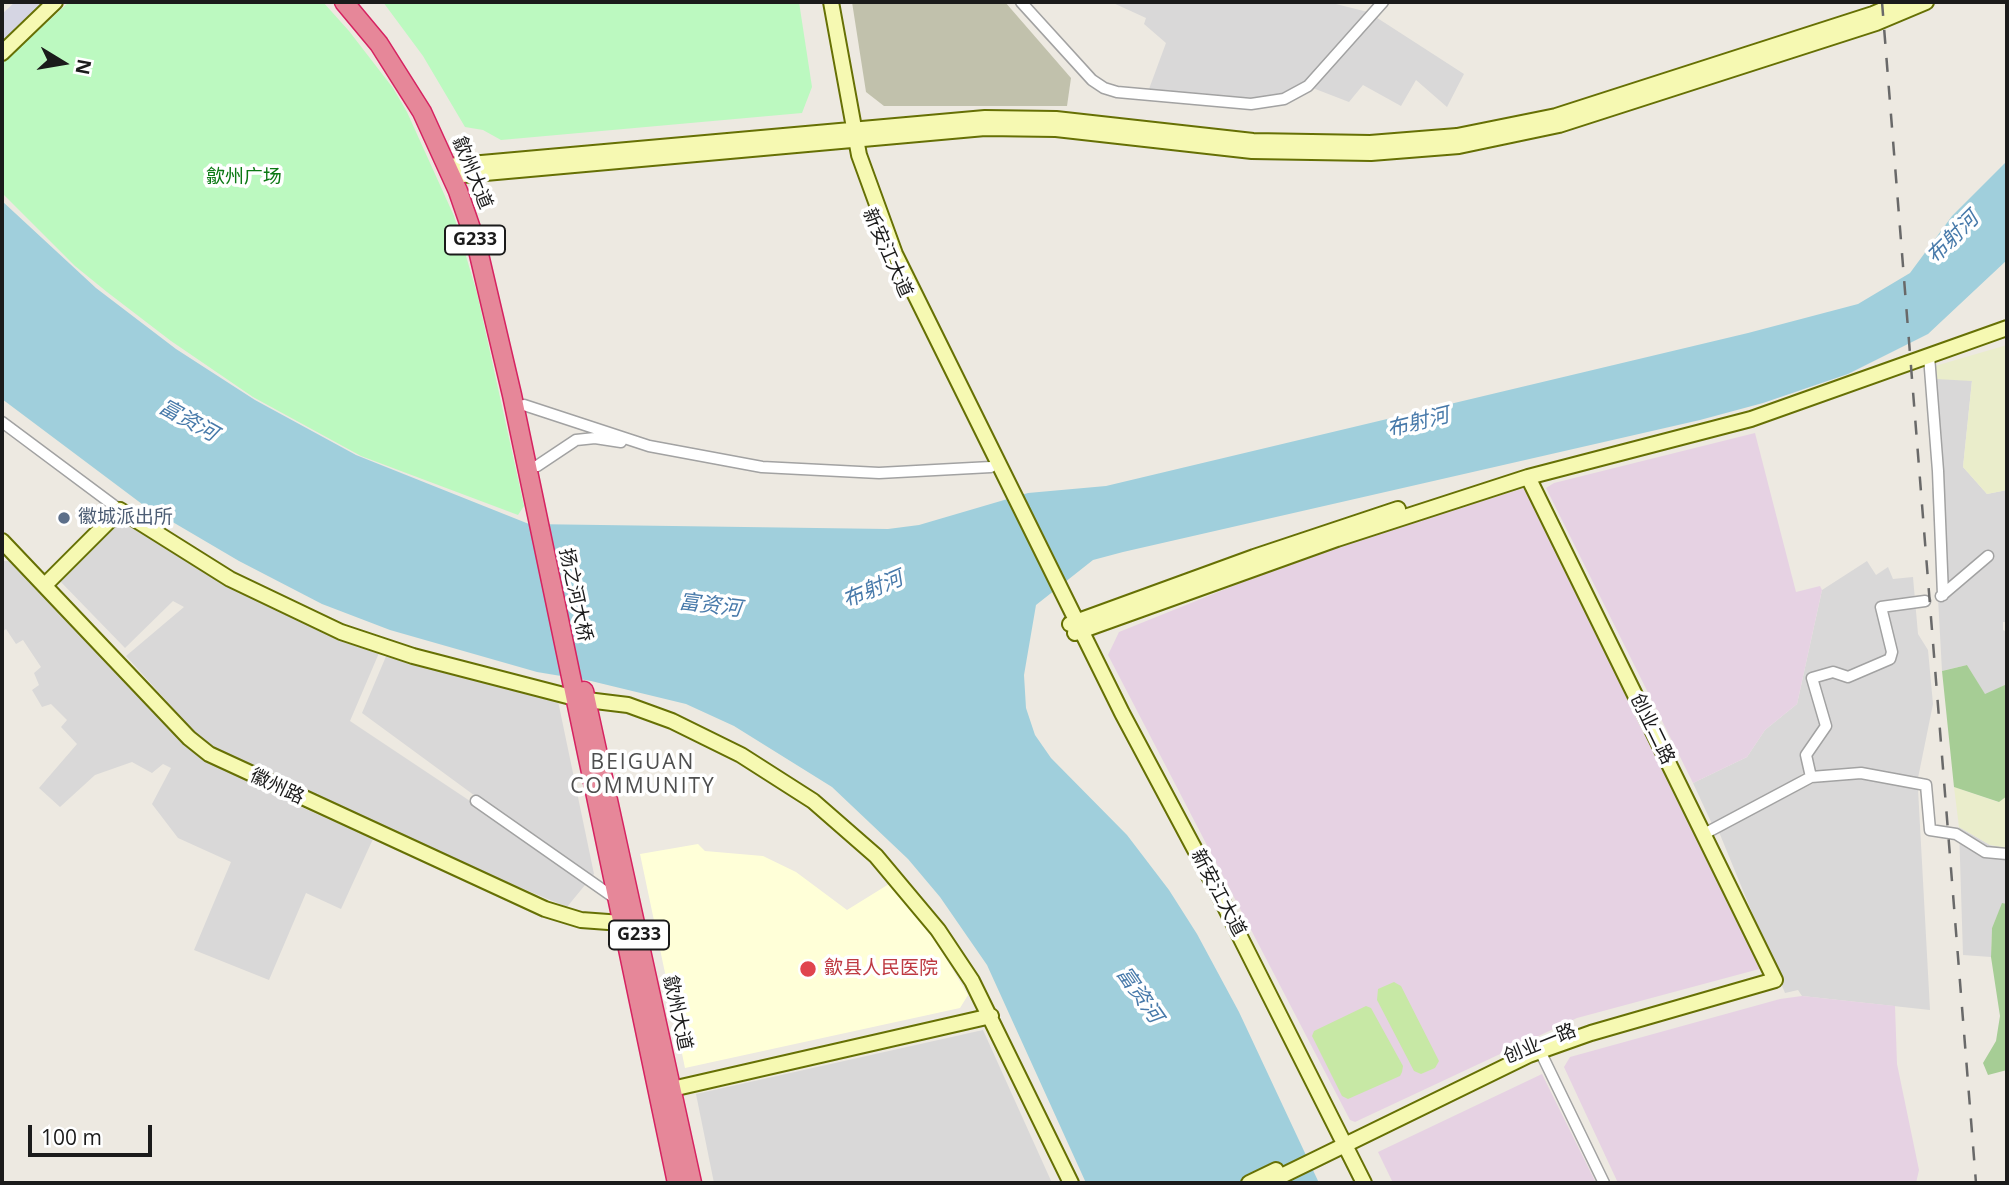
<!DOCTYPE html>
<meta charset="utf-8">
<style>
body{margin:0}
#map{position:relative;width:2009px;height:1185px;overflow:hidden;background:#ede9e1;font-family:"Open Sans",sans-serif}
canvas{display:block}
.frame{position:absolute;inset:0;border:4px solid #1b1b1b;pointer-events:none}
.north{position:absolute;left:28px;top:28px;width:70px;height:70px;-webkit-text-stroke:5px #fff;paint-order:stroke;rotate:101deg;font-size:19px;font-weight:700;line-height:28px;text-align:center;color:#1b1b1b}
.north::after{content:'';display:block;margin:auto;width:24px;height:32px;background:#1b1b1b;clip-path:polygon(50% 0,100% 100%,50% 72%,0 100%)}
.scale{position:absolute;left:28px;top:1125px;width:124px;height:32px;box-sizing:border-box;border:4px solid #1b1b1b;border-top:0;padding-left:9px;font-size:21px;line-height:24px;white-space:nowrap;color:#1b1b1b;-webkit-text-stroke:5px #fff;paint-order:stroke}
</style>
<div id="map">
<canvas width="2009" height="1185"></canvas>
<div class="frame"></div>
<div class="north">N</div>
<div class="scale">100 m</div>
</div>
<script>
const context = document.querySelector('canvas').getContext('2d');
context.lineJoin = 'round';
function fillPath(path, color) { context.fillStyle = color; context.fill(path, 'evenodd'); }
const shape = rows => new Path2D(rows.map(r => 'M' + r).join(''));
function trace(path, color, width, dash) { context.strokeStyle = color; context.lineWidth = width; context.lineCap = dash ? 'butt' : 'round'; context.setLineDash(dash || []); context.stroke(path); }
function label(font, color, halo, rows, align = 'center') {
  context.font = font + ' "Open Sans","Noto Sans SC",sans-serif'; context.lineWidth = 7; context.setLineDash([]); context.textBaseline = 'middle'; context.strokeStyle = halo; context.fillStyle = color; for (const [text, x, y, turn = 0] of rows) {
    context.save(); context.translate(x, y); context.rotate((+turn || 0) * Math.PI / 180); context.textAlign = isNaN(turn) ? turn : align; if (halo) context.strokeText(text, 0, 0); context.fillText(text, 0, 0); context.restore();
  }
}
fillPath(shape([
 [1111,2,1328,2,1368,12,1464,74,1447,107,1416,80,1401,106,1363,85,1349,102,1305,85,1287,94,1264,99,1149,89,1166,43,1144,24,1146,18],
 [1950,378,1972,380,1963,467,1987,494,2007,490,2007,622,2003,622,2003,630,2007,632,2007,684,1985,695,1967,665,1942,671,1932,488,1941,484,1936,379],
 [124,518,204,571,287,614,379,653,350,721,491,815,497,812,362,713,387,654,558,701,594,874,567,907,454,860,244,765,199,737,126,656,184,607,173,601,125,648,58,579,108,527],
 [2,561,11,561,182,737,179,740,212,763,281,798,373,839,341,909,306,893,269,980,194,950,231,862,178,838,152,804,171,768,163,764,152,773,132,762,95,775,60,807,39,788,77,744,61,727,67,720,51,704,42,707,32,690,39,685,34,673,41,667,23,640,16,644,6,629,2,632],
 [1867,561,1876,575,1888,567,1893,579,1913,577,1918,634,1928,650,1933,704,1918,778,1864,769,1805,772,1782,788,1712,824,1693,783,1747,757,1765,730,1797,704,1822,590],
 [1854,777,1918,789,1930,1010,1802,996,1798,990,1785,993,1719,832,1818,781],
 [1959,827,1990,845,2007,848,2007,904,2002,904,1992,928,1991,957,1963,955],
 [983,1030,1052,1183,714,1183,696,1094]
]), '#d9d8d8');
fillPath(shape([
 [1755,433,1796,592,1820,586,1822,590,1797,704,1765,730,1747,757,1693,783,1546,488,1554,483],
 [1528,487,1763,968,1577,1018,1355,1122,1350,1120,1108,655,1119,632,1337,544],
 [1802,996,1895,1006,1897,1064,1919,1170,1916,1183,1618,1183,1564,1067,1570,1057,1780,999],
 [1542,1074,1596,1183,1393,1183,1378,1152]
]), '#e6d2e3');
fillPath(shape([
 [698,844,705,851,763,856,796,872,847,910,889,884,936,942,968,995,960,1008,685,1068,640,854]
]), '#ffffd8');
fillPath(shape([
 [852,2,1005,2,1071,78,1067,106,884,106,866,92]
]), '#c1c1ac');
fillPath(shape([
 [2007,345,2007,490,1987,494,1963,467,1972,381,1936,379,1935,366],
 [1954,787,1998,802,2007,796,2007,848,1990,845,1959,827]
]), '#eaedcb');
fillPath(shape([
 [1394,982,1401,986,1439,1061,1435,1068,1421,1074,1414,1071,1377,1000,1378,989],
 [1366,1006,1371,1008,1403,1066,1402,1072,1400,1076,1348,1099,1342,1096,1312,1036,1314,1031]
]), '#c7e8a5');
fillPath(shape([
 [1967,665,1985,694,2007,684,2007,796,1999,802,1954,787,1942,671],
 [2002,903,2007,904,2007,1070,1988,1075,1983,1063,1996,1041,2000,1016,1991,957,1992,928]
]), '#a6cd95');
fillPath(shape([
 [69,2,323,2,349,31,393,88,407,112,454,216,477,293,524,506,518,515,361,456,253,397,171,341,107,292,75,266,2,193,2,64],
 [383,2,799,2,812,87,802,113,501,140,483,130,465,127,423,56]
]), '#bcf9c0');
fillPath(shape([
 [15,2,49,2,2,48,2,14]
]), '#d5d5e3');
fillPath(shape([
 [2007,161,2007,260,1928,334,1848,374,1763,403,1700,420,1123,552,1093,560,1036,605,1024,675,1026,708,1035,735,1051,758,1127,835,1169,890,1197,934,1239,1012,1319,1183,1086,1183,987,965,940,897,908,859,832,787,734,726,686,704,591,681,537,672,390,630,322,604,239,561,142,504,2,399,2,201,96,288,176,349,255,400,356,455,529,524,888,529,919,525,1028,493,1106,486,1748,333,1858,304,1910,273,1952,216]
]), '#a0cfdc');
const street = shape([
 [1021,2,1092,80,1104,88,1117,92,1251,104,1284,99,1308,86,1383,2],
 [1929,356,1938,471,1943,595],
 [524,405,649,446,762,467,879,473,991,467],
 [2,422,120,510],
 [537,466,576,440,595,438,621,442],
 [1941,596,1988,556],
 [1811,777,1806,755,1826,726,1812,678,1833,672,1848,677,1890,659,1892,652,1881,607,1925,601],
 [476,801,616,899],
 [1704,834,1811,777,1861,773,1926,785,1930,830,1956,834,1985,852,2007,854],
 [1540,1051,1604,1183]
]);
const secondary = shape([
 [831,2,859,155,895,254,1122,713,1217,891,1364,1183],
 [2,53,55,2],
 [448,166,985,118,1056,119,1253,141,1370,143,1457,136,1556,116,1873,14,1901,2],
 [452,176,985,128,1056,129,1252,151,1371,153,1459,146,1559,125,1876,23,1926,2],
 [2,541,189,738,209,754,545,909,581,920,622,923],
 [45,585,120,510,230,579,341,632,413,656,575,698],
 [1070,624,1254,557,1398,509],
 [1075,633,1337,539,1528,477,1751,419,2007,328],
 [587,700,628,705,672,721,741,755,813,801,876,856,938,930,972,981,1071,1183],
 [672,1089,991,1016],
 [1249,1183,1276,1170],
 [1267,1183,1529,1055,1591,1033,1775,980,1528,477]
]);
const highway = shape([
 [344,2,379,44,422,112,458,191,477,246,512,395,677,1183],
 [584,691,692,1183]
]);
trace(street, '#a2a2a2', 13);
trace(secondary, '#667004', 18);
trace(highway, '#d62361', 21);
trace(street, '#fff', 10);
trace(secondary, '#f6f9b2', 14);
trace(highway, '#e68799', 18);
trace(shape([
 [1882,2,1976,1183]
]), '#696969', 2.5, [14, 14]);
for (const [x, y, r, color] of [
 [64,518,7,"#5c6f8a"],
 [808,969,9,"#e0444e"]
]) { const dot = new Path2D(); dot.arc(x, y, r, 0, 2 * Math.PI); context.fillStyle = color; context.fill(dot); trace(dot, '#fff', 2.5); }
for (const [x, y, w] of [
 [475,240,60],
 [639,935,60]
]) { const box = new Path2D(); box.roundRect(x - w / 2, y - 14.5, w, 29, 5); context.fillStyle = '#fff'; context.fill(box); trace(box, '#1b1b1b', 2); }
label('bold 18px', '#1b1b1b', null, [
 ["G233",475,240],
 ["G233",639,935]
]);
label('19px', '#1b1b1b', '#fff', [
 ["歙州大道",472,173,68],
 ["新安江大道",887,253,66],
 ["扬之河大桥",575,595,78],
 ["创业二路",1652,729,64],
 ["徽州路",277,787,25],
 ["新安江大道",1218,893,62],
 ["歙州大道",677,1013,78],
 ["创业一路",1540,1044,-22]
]);
label('19px', '#0b7813', '#fff', [
 ["歙州广场",244,178]
]);
label('19px', '#4e5e75', '#fff', [
 ["徽城派出所",78,518]
], 'left');
label('19px', '#be3a42', '#fff', [
 ["歙县人民医院",824,969]
], 'left');
label('italic 21px', '#487aaa', '#fff', [
 ["布射河",1953,238,-45],
 ["富资河",188,421,29],
 ["布射河",1418,423,-14],
 ["布射河",873,590,-23],
 ["富资河",710,606,7],
 ["富资河",1139,995,55]
]);
context.letterSpacing = '2px';
label('21px', '#4e4e4e', '#fff', [
 ["BEIGUAN",643,763],
 ["COMMUNITY",643,787]
]);
context.letterSpacing = '0px';
</script>
